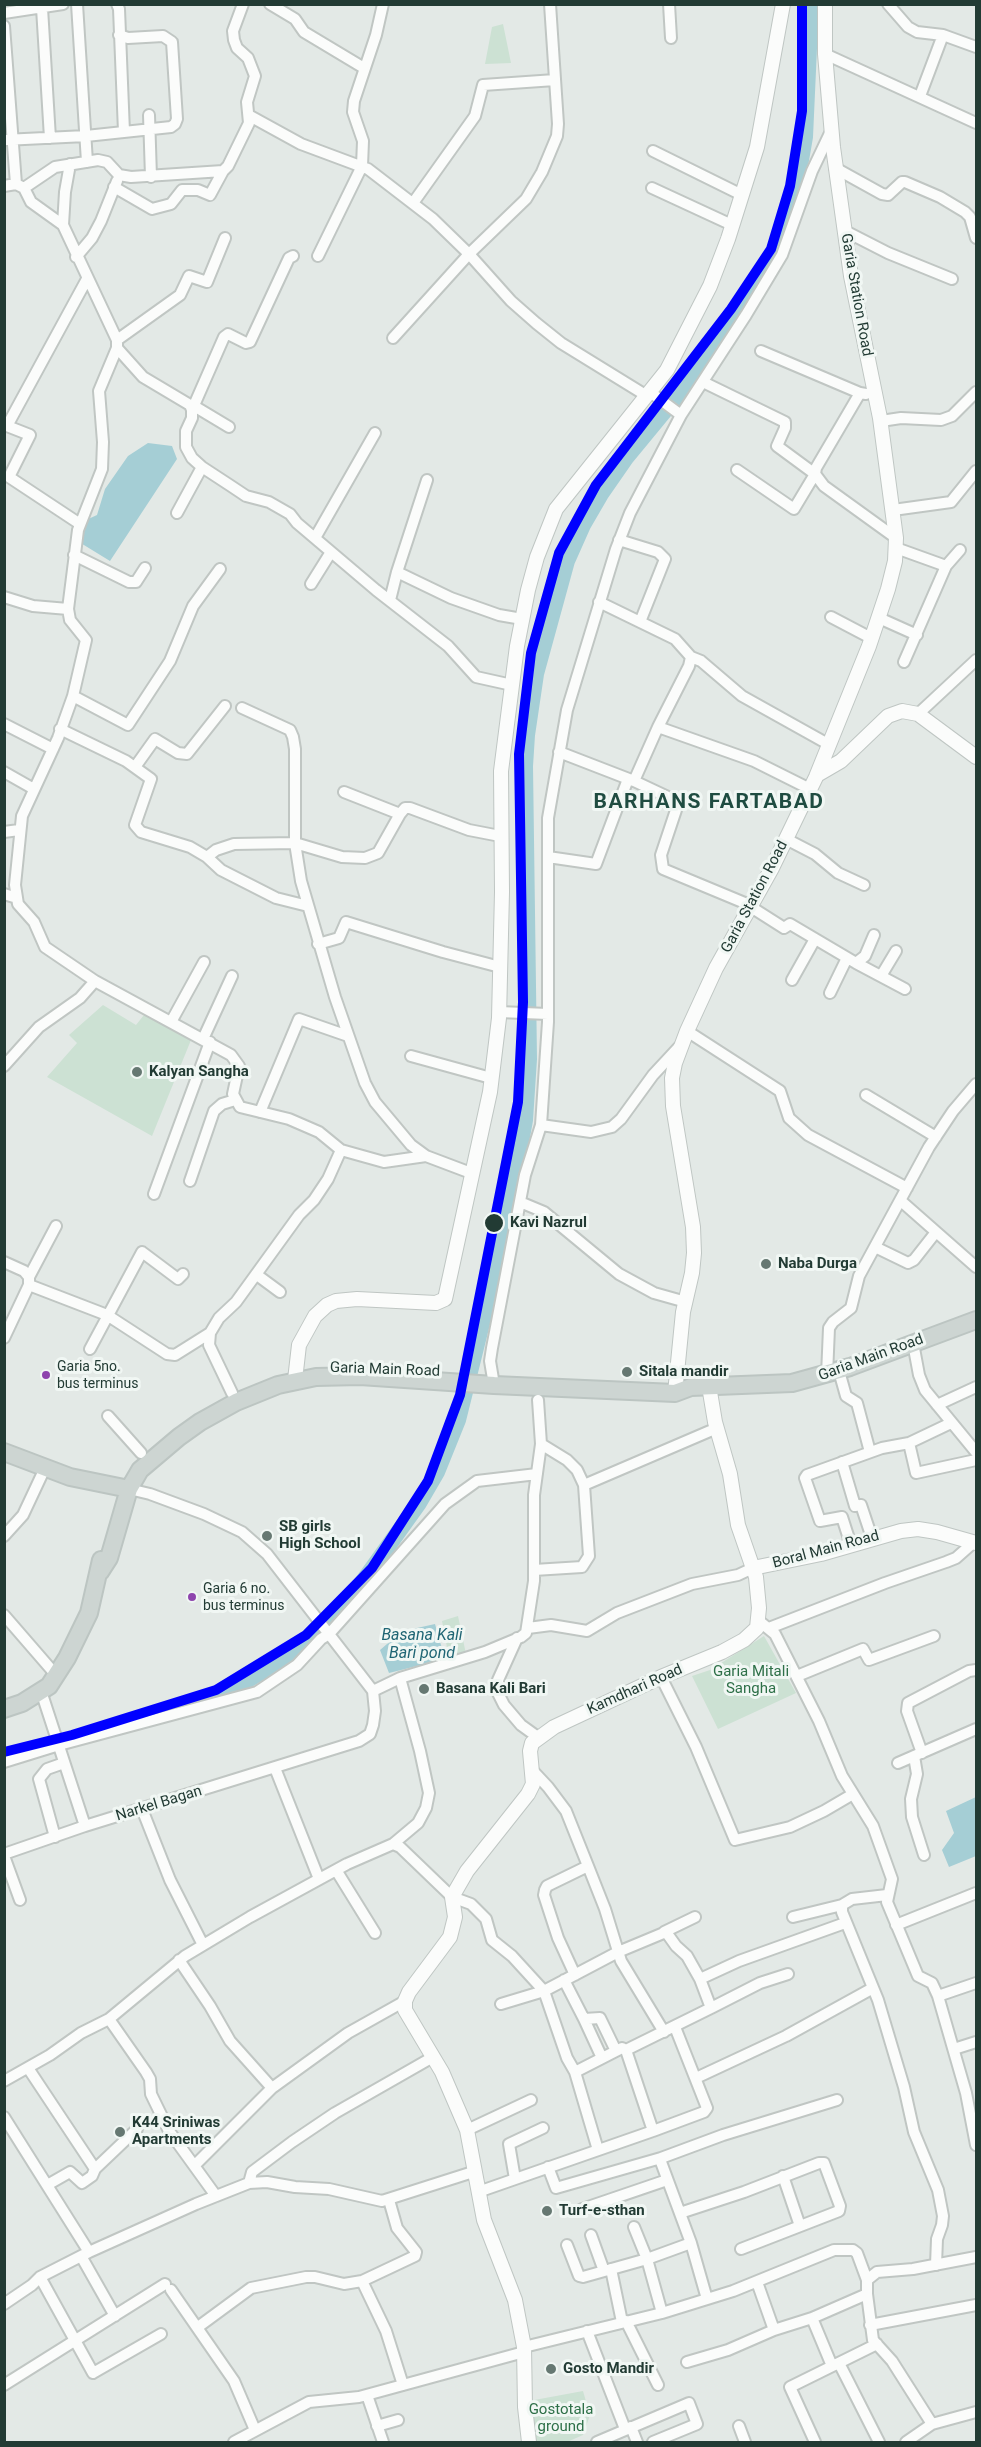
<!DOCTYPE html>
<style>
body{margin:0}
#map{position:relative;width:981px;height:2447px;overflow:hidden;background:#e3e9e6;font-family:Roboto,sans-serif}
canvas{display:block}
.frame{position:absolute;inset:0;border:6px solid #223b34;pointer-events:none}
</style>
<div id="map">
<canvas width="981" height="2447"></canvas>
<div class="frame"></div>
</div>
<script>
const context = document.querySelector('canvas').getContext('2d');
context.lineJoin = 'round';
function fillPath(path, color) { context.fillStyle = color; context.fill(path, 'evenodd'); }
const shape = rows => new Path2D(rows.map(r => 'M' + r).join(''));
function trace(path, color, width, dash) { context.strokeStyle = color; context.lineWidth = width; context.lineCap = dash ? 'butt' : 'round'; context.setLineDash(dash || []); context.stroke(path); }
function label(font, color, halo, rows, align = 'center') {
  context.font = font + ' Roboto,sans-serif'; context.lineWidth = 6; context.setLineDash([]); context.textBaseline = 'middle'; context.strokeStyle = halo; context.fillStyle = color; for (const [text, x, y, turn = 0] of rows) {
    context.save(); context.translate(x, y); context.rotate((+turn || 0) * Math.PI / 180); context.textAlign = isNaN(turn) ? turn : align; if (halo) context.strokeText(text, 0, 0); context.fillText(text, 0, 0); context.restore();
  }
}
fillPath(shape([
 [503,24,511,63,485,64,492,27],
 [103,1005,136,1025,144,1015,191,1040,152,1136,47,1077,77,1043,69,1035],
 [458,1616,466,1654,449,1658,442,1621],
 [764,1636,796,1693,718,1729,692,1676,710,1670],
 [583,2391,590,2415,583,2435,567,2442,533,2442,529,2401]
]), '#cce1d3');
fillPath(shape([
 [148,443,172,446,177,459,110,561,79,542,84,521,97,515,105,489,128,456],
 [435,1624,445,1659,389,1673,380,1650,387,1644,417,1628],
 [976,1797,976,1856,949,1867,942,1850,954,1833,946,1811]
]), '#a5ced5');
trace(shape([
 [187,1707,239,1685,282,1660,303,1643,361,1584,419,1503,437,1472,458,1420,506,1227,525,1120,529,1059,525,766,527,735,536,674,567,561,583,525,601,494,626,458,706,361,753,293,775,251,795,195,805,137,811,4]
]), '#a5ced5', 16);
const street = shape([
 [77,4,87,162],
 [117,4,119,9,124,132],
 [270,4,295,19,304,32,364,68],
 [669,4,671,38],
 [888,4,908,27,917,32,943,35],
 [42,8,50,138],
 [4,13,63,4],
 [4,26,16,184],
 [825,54,976,123],
 [920,96,943,35,976,47],
 [149,115,151,177],
 [250,116,301,144,368,169,433,219,469,254,511,301,536,323,561,343,647,396],
 [4,140,86,136,171,127,175,124,177,119,172,42,163,36,128,38,119,35],
 [653,151,742,195],
 [70,164,65,192,63,225,117,340,117,348,99,391,103,442,102,469,78,530,68,609,70,620,86,640,73,696,58,738,22,816,15,885,18,904,34,922,45,947,95,981],
 [835,168,882,194,888,195,902,182,905,182,940,197,965,212,970,217,976,238],
 [4,186,16,184,24,188,31,202,63,225],
 [114,187,152,209,171,204,182,190,198,190,210,195,223,171],
 [24,188,55,167,98,160,107,162,119,175,131,177,223,171,228,166,249,123,247,102,255,76,248,58,237,48,234,40,233,31,243,4],
 [652,188,732,225],
 [413,203,475,116,483,85,555,80],
 [845,231,888,253,952,279],
 [293,256,289,258,250,342,246,343,228,334,224,337,192,410,192,418,186,431,186,447,192,458,202,467,231,486,246,496,269,502,290,514,297,523,376,590,448,646,476,677,512,685],
 [318,256,362,166,363,141,353,112,354,101,376,35,383,4],
 [76,257,92,238,101,221,117,181],
 [393,338,469,254,526,199,542,172,557,136,558,124,550,4],
 [117,340,180,295,189,276,207,282,225,238],
 [117,348,143,377,190,405,192,410],
 [761,351,860,393,866,394],
 [703,382,785,422,785,428,777,446,815,474,794,509,737,470],
 [650,392,681,415],
 [860,393,816,468,815,474,824,486,896,538],
 [194,406,229,427],
 [881,421,901,418,941,420,952,416,976,392],
 [893,510,951,502,976,471],
 [177,513,202,467],
 [80,524,9,477,30,435,7,426,87,279],
 [315,538,375,433],
 [619,540,658,552,665,559,640,622],
 [896,548,946,566,904,662],
 [74,555,129,582,136,582,145,568],
 [946,566,960,550],
 [397,572,451,598,499,615,522,619],
 [311,584,331,552],
 [4,597,33,606,68,609],
 [390,600,397,572,427,480],
 [599,602,675,639,691,657,689,666,658,727,754,761,810,789],
 [831,617,871,638],
 [879,618,917,635],
 [691,657,701,661,742,696,828,744],
 [73,696,128,725,170,661,193,606,220,569],
 [242,708,290,730,293,737,295,749,295,843,301,881,335,997,365,1083,375,1102,411,1145,426,1156,471,1173],
 [918,714,976,660],
 [4,724,53,749],
 [60,729,126,761,151,779,135,825,141,832,190,847,207,857,221,870,276,898,308,906],
 [559,752,634,781,668,797,675,803,676,810,661,855,663,869,752,906],
 [135,767,155,739,178,753,187,754,225,706],
 [4,772,34,789],
 [634,781,658,727],
 [344,792,400,814,405,808,410,808,469,830,500,836],
 [4,832,19,830],
 [786,839,815,854,838,873,864,885],
 [207,857,216,850,234,844,295,843,342,857,365,858,378,853,400,814],
 [548,857,596,864,628,779],
 [4,894,17,898],
 [751,907,784,928,790,924,856,963,865,956,874,935],
 [318,944,339,938,346,922,443,952,500,967],
 [856,963,905,989],
 [881,976,896,951],
 [792,980,815,939],
 [830,993,847,958],
 [499,1012,548,1014],
 [171,1022,204,962],
 [687,1031,780,1091,789,1118,808,1135,907,1188],
 [203,1039,232,976],
 [411,1056,491,1078],
 [4,1066,39,1027,80,998,95,981,231,1055,239,1066,233,1094,240,1107,289,1119,319,1132,341,1150,328,1179,314,1200,299,1215,236,1302,219,1318,210,1333,209,1345,232,1393],
 [866,1095,936,1137],
 [260,1112,299,1019,348,1036],
 [541,1125,591,1132,612,1127,621,1119,653,1075,679,1047],
 [341,1150,384,1162,426,1156],
 [190,1181,214,1111,222,1104,235,1100],
 [154,1194,210,1042],
 [901,1201,976,1267],
 [520,1202,544,1212,619,1274,654,1293,686,1302],
 [875,1247,908,1263,914,1260,936,1232],
 [4,1262,24,1271,29,1277,29,1285,4,1338],
 [257,1275,280,1292],
 [29,1277,56,1226],
 [29,1285,107,1315,167,1354,175,1355,210,1333],
 [913,1343,919,1375,925,1390,976,1452],
 [90,1349,142,1252,178,1279,183,1274],
 [839,1371,846,1396,857,1403,870,1452],
 [827,1375,829,1328,833,1322,851,1308,859,1276,929,1147,953,1111,976,1084],
 [494,1385,490,1361,492,1348,525,1175,541,1125,548,1022,548,818,567,710,616,549,630,513,681,415,746,315,782,255,812,171,832,129],
 [538,1400,541,1444],
 [937,1405,976,1387],
 [108,1416,141,1453],
 [909,1443,916,1473,976,1460],
 [842,1462,855,1506,861,1505,872,1538],
 [584,1485,717,1428],
 [129,1489,150,1494,204,1514,242,1532,267,1554,373,1691,400,1678],
 [4,1536,23,1515,45,1468],
 [851,1545,842,1517,820,1521,805,1478,807,1475,882,1448,909,1443,951,1423],
 [4,1615,56,1675],
 [759,1621,775,1634,819,1721,842,1776,873,1826,892,1879,887,1902,918,1976,932,1983,938,1996,966,2093,976,2145],
 [528,1628,551,1625,587,1631,617,1613,692,1584,738,1575,753,1568],
 [769,1628,885,1583,946,1562,956,1558,974,1542],
 [517,1638,498,1680,498,1693,504,1705,521,1725,539,1738],
 [797,1676,863,1649,869,1660,934,1636],
 [661,1677,696,1747,735,1840,790,1827,824,1811,853,1794],
 [41,1691,85,1826],
 [922,1753,907,1711,908,1703,969,1671,976,1670],
 [914,1756,917,1774,911,1799,912,1817,924,1855],
 [4,1762,59,1745,257,1692,297,1665,321,1639,329,1634,445,1504,477,1481,537,1474],
 [898,1763,976,1729],
 [275,1768,319,1879],
 [533,1771,548,1787,566,1811,588,1866,547,1886,545,1890,544,1895,558,1938,575,1975],
 [142,1809,170,1880,203,1945],
 [55,1837,39,1779,47,1769,64,1763],
 [393,1844,418,1823,426,1808,429,1793,420,1751,400,1678,485,1652,521,1637,526,1633,534,1581,534,1495,541,1444,567,1460,577,1470,584,1485,589,1556,582,1567,534,1570],
 [4,1854,85,1826,359,1741,370,1734,373,1725,375,1711,373,1691],
 [4,1856,20,1900],
 [588,1866,605,1909,621,1961,664,2032],
 [336,1870,375,1933],
 [887,1895,852,1899,842,1905,842,1912,878,2000,904,2087,914,2132,938,2190,943,2216,942,2225,937,2239,936,2265],
 [793,1917,842,1905],
 [896,1925,976,1893],
 [664,1932,695,1917],
 [179,1960,210,2006,230,2041,272,2088,195,2165],
 [700,1979,739,1961,845,1923],
 [564,1980,584,2019,600,2018,616,2051],
 [938,1996,976,1983],
 [501,2004,544,1991,618,1952,666,1932,676,1946,687,1956,700,1979,711,2008,626,2050],
 [711,2008,760,1983,788,1974],
 [109,2019,146,2072,150,2079,151,2094,169,2131,216,2196],
 [584,2019,602,2058],
 [954,2049,976,2042],
 [28,2068,95,2169,137,2129],
 [696,2078,786,2036,873,1988],
 [4,2081,50,2055,81,2033,109,2019,185,1956,250,1917,347,1864,393,1844,400,1847,452,1897,471,1904,486,1919,492,1940,512,1956,544,1991,567,2058,575,2072,598,2150],
 [272,2088,348,2033,405,2001],
 [4,2117,89,2252],
 [467,2130,531,2100],
 [653,2131,704,2112,707,2108,675,2027],
 [548,2167,556,2188,661,2158],
 [783,2176,800,2226],
 [515,2179,509,2144,543,2128],
 [249,2183,252,2172,292,2142,335,2113,433,2057],
 [49,2184,70,2172,82,2183,92,2176,95,2169],
 [478,2192,653,2131,626,2050,622,2048,616,2051,575,2072],
 [389,2200,397,2228,416,2252,415,2256,362,2281,386,2331,403,2385],
 [582,2209,667,2180],
 [680,2213,744,2192,819,2163,824,2163,840,2206,839,2211,741,2249],
 [591,2235,604,2271],
 [567,2245,579,2276,583,2277,647,2259,634,2227],
 [81,2256,115,2316],
 [611,2269,622,2322],
 [40,2277,93,2373,161,2334],
 [757,2282,774,2330],
 [171,2290,234,2381,255,2430],
 [867,2294,873,2340,892,2361,932,2424],
 [707,2299,691,2243,661,2162,661,2158,723,2135,837,2100],
 [4,2304,32,2285,40,2277,89,2252,196,2204,249,2183,267,2182,295,2187,329,2189,382,2201,473,2172],
 [662,2313,647,2259,691,2243],
 [626,2321,658,2385],
 [870,2325,976,2305],
 [198,2327,251,2288,306,2277,315,2277,344,2284,362,2281],
 [587,2331,625,2429],
 [524,2347,662,2313,733,2291,834,2250,853,2250,857,2253,867,2280],
 [687,2362,728,2350,774,2330,812,2318],
 [839,2363,879,2442],
 [832,2366,812,2318,867,2294,867,2280,877,2272,913,2269,976,2257],
 [4,2385,165,2284],
 [367,2395,383,2442],
 [377,2426,398,2420],
 [739,2426,745,2442],
 [631,2427,637,2442],
 [234,2442,309,2402,359,2397,524,2352],
 [597,2442,689,2403,697,2424,653,2442],
 [815,2442,790,2387,877,2344],
 [906,2442,932,2424,976,2412]
]);
const secondary = shape([
 [817,775,841,761,888,716,902,711,918,714,976,757],
 [295,1380,299,1345,315,1316,327,1305,336,1301,357,1299,436,1303,445,1299,490,1092,495,1051,499,1018,502,892,501,771,517,646,528,590,537,557,556,509,667,370,710,286,728,239,757,147,783,4],
 [675,1393,683,1312,692,1273,694,1253,693,1227,673,1106,672,1078,675,1063,687,1031,716,968,772,868,816,777,869,646,888,589,895,561,896,538,880,418,851,276,833,147,825,54,825,4],
 [753,1568,821,1554,901,1531,918,1529,937,1532,976,1543],
 [529,2442,525,2407,524,2347,515,2300,484,2220,467,2130,442,2072,405,2010,405,2001,409,1992,450,1937,455,1917,452,1897,467,1871,528,1794,533,1784,530,1751,532,1743,554,1727,661,1677,722,1652,744,1640,757,1628,759,1608,756,1577,738,1525,730,1474,715,1422,709,1386]
]);
const primary = shape([
 [4,1452,70,1477,129,1489],
 [100,1572,109,1558,129,1489,140,1470,179,1437,200,1422,236,1402,278,1385,316,1377,360,1376,494,1385,675,1393,691,1387,792,1383,850,1367,976,1320],
 [4,1709,22,1703,49,1686,67,1658,89,1613,101,1560]
]);
trace(street, '#c0c6c3', 14);
trace(secondary, '#bfc6c3', 16);
trace(primary, '#bcc5c2', 20);
trace(street, '#fbfcfb', 10);
trace(secondary, '#fbfcfb', 14);
trace(primary, '#cdd5d2', 16);
trace(shape([
 [4,1752,72,1735,216,1690,306,1635,372,1568,428,1481,460,1395,518,1102,523,1002,519,754,531,653,559,553,596,485,731,309,771,249,790,186,802,111,802,4]
]), '#00f', 10);
for (const [x, y, r, color] of [
 [137,1072,6,"#667872"],
 [494,1223,10,"#223b34"],
 [766,1264,6,"#667872"],
 [627,1372,6,"#667872"],
 [46,1375,5,"#8e44ad"],
 [267,1536,6,"#667872"],
 [192,1597,5,"#8e44ad"],
 [424,1689,6,"#667872"],
 [120,2132,6,"#667872"],
 [547,2211,6,"#667872"],
 [551,2369,6,"#667872"]
]) { const dot = new Path2D(); dot.arc(x, y, r, 0, 2 * Math.PI); context.fillStyle = color; context.fill(dot); trace(dot, '#f1f7f4', 2); }
label('14px', '#223b34', '#f1f7f4', [
 ["Garia 5no.",57,1367],
 ["bus terminus",57,1384],
 ["Garia 6 no.",203,1589],
 ["bus terminus",203,1606]
], 'left');
label('15px', '#223b34', '#f1f7f4', [
 ["Garia Station Road",856,295,80],
 ["Garia Station Road",755,897,-62],
 ["Garia Main Road",871,1358,-20],
 ["Garia Main Road",385,1370,2],
 ["Boral Main Road",826,1550,-15],
 ["Kamdhari Road",635,1690,-24],
 ["Narkel Bagan",159,1804,-17]
]);
label('bold 15px', '#223b34', '#f1f7f4', [
 ["Kalyan Sangha",149,1072],
 ["Naba Durga",778,1264],
 ["Sitala mandir",639,1372],
 ["SB girls",279,1527],
 ["High School",279,1544],
 ["Basana Kali Bari",436,1689],
 ["K44 Sriniwas",132,2123],
 ["Apartments",132,2140],
 ["Turf-e-sthan",559,2211],
 ["Gosto Mandir",563,2369]
], 'left');
label('bold 15px', '#223b34', '#f1f7f4', [
 ["Kavi Nazrul",510,1223]
], 'left');
label('15px', '#2e7048', '#f1f7f4', [
 ["Garia Mitali",751,1672],
 ["Sangha",751,1689],
 ["Gostotala",561,2410],
 ["ground",561,2427]
]);
label('italic 16px', '#1f6574', '#f1f7f4', [
 ["Basana Kali",422,1636],
 ["Bari pond",422,1654]
]);
context.letterSpacing = '1.5px';
label('bold 21px', '#1f4c41', '#f1f7f4', [
 ["BARHANS FARTABAD",709,803]
]);
context.letterSpacing = '0px';
</script>
